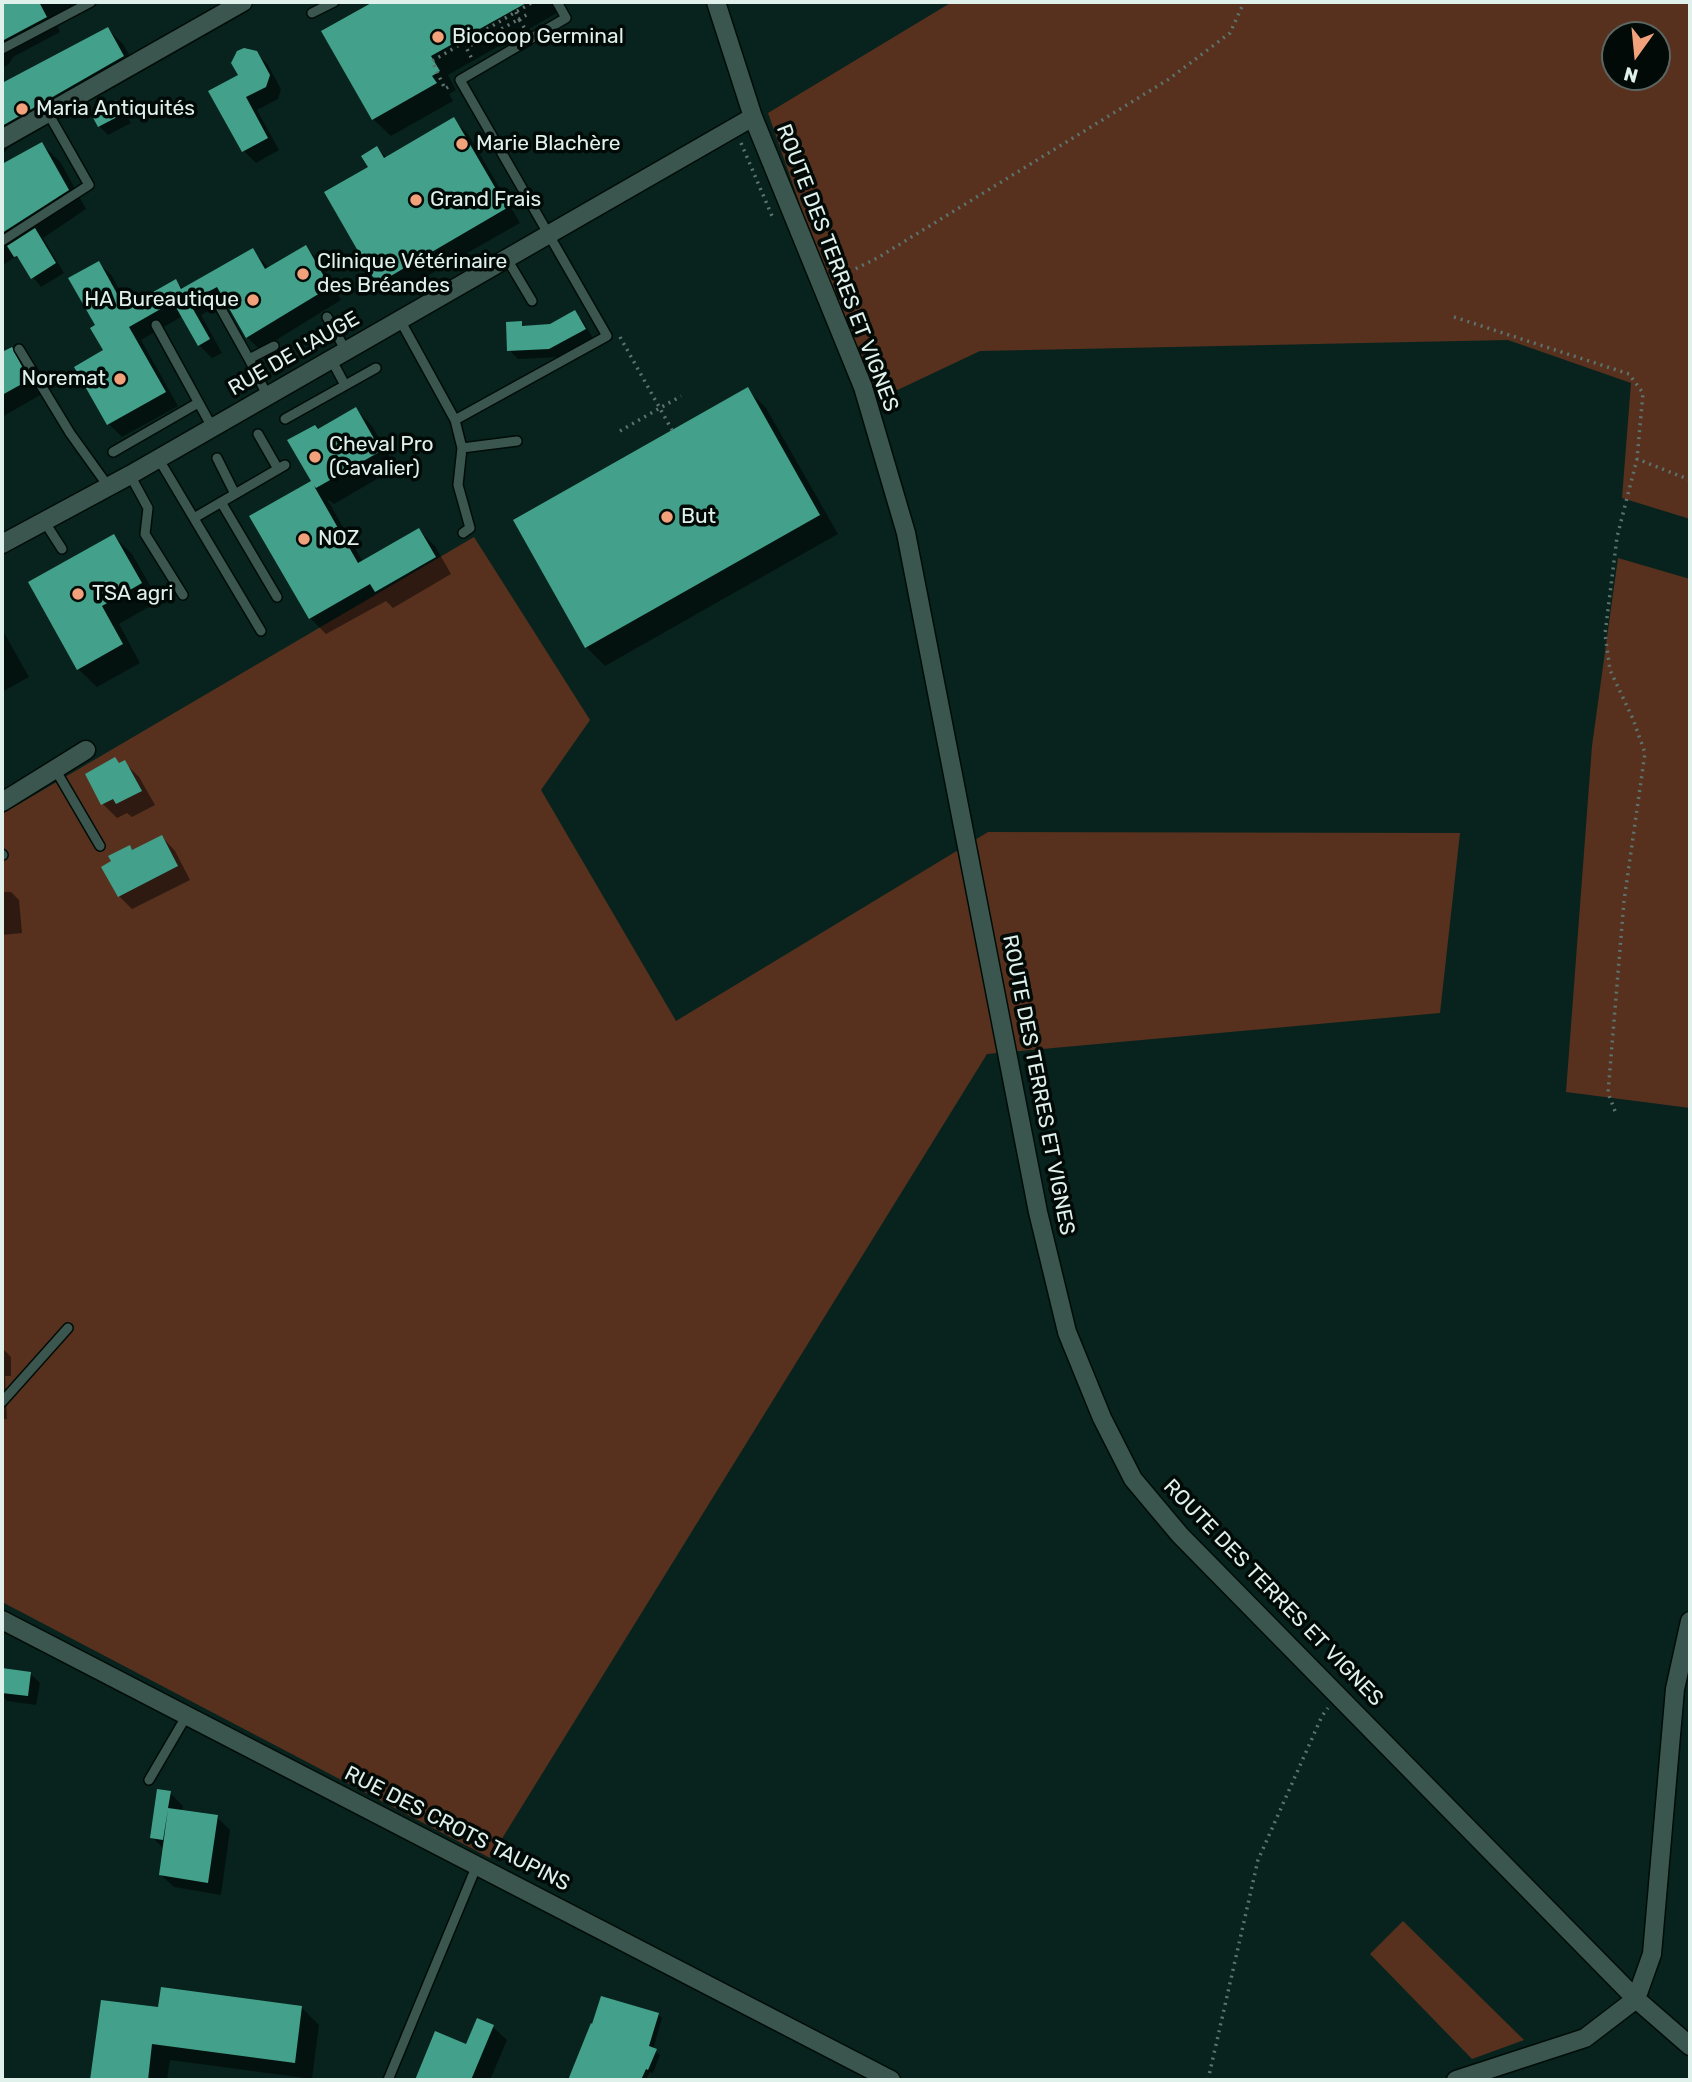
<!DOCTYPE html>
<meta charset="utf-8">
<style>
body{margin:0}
#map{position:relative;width:1692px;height:2082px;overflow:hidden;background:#08231d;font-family:Rubik,sans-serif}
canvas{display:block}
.frame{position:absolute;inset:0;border:4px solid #e0f0eb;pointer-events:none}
.north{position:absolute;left:1601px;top:21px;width:70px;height:70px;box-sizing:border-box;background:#020a07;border:2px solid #5b6662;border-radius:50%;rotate:195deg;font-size:19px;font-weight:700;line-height:28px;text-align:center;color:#e0f0eb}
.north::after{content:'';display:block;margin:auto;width:24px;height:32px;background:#f1a27b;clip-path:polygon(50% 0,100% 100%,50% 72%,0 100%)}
</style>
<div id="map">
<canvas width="1692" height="2082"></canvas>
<div class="frame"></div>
<div class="north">N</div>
</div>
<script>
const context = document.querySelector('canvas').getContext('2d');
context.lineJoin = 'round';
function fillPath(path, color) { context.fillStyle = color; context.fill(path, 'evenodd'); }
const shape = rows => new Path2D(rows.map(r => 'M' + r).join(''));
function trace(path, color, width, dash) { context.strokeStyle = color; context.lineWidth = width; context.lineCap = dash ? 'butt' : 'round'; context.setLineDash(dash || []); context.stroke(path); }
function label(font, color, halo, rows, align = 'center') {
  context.font = font + ' Rubik,sans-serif'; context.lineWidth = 7; context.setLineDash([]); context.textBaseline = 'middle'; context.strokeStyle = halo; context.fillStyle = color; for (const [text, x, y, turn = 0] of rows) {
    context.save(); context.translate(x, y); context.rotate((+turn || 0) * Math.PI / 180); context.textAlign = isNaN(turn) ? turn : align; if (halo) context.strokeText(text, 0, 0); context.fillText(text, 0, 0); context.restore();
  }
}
fillPath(shape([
 [952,2,1690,2,1690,519,1622,498,1631,383,1508,340,980,351,872,402,863,386,768,113],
 [1615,35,1657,35,1657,77,1615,77],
 [474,537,590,720,541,790,676,1021,988,832,1460,833,1440,1013,987,1054,490,1858,2,1602,2,814],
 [1618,558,1690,579,1690,1108,1566,1092,1592,746],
 [1403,1921,1524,2040,1472,2059,1370,1954]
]), '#57311e');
fillPath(shape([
 [2,2,101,2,57,25,60,32,13,57,9,64,2,68],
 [376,2,550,2,557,13,448,75,456,90,449,94,453,101,391,136,373,119,324,32],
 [108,29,123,44,139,72,12,144,2,155,2,86],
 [256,52,268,65,281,89,278,99,257,110,279,150,256,163,244,151,240,75],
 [115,102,124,111,131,123,108,135,99,126],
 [454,120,468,134,520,223,392,296,378,282,370,168,377,148,387,158],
 [42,144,61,163,86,209,43,238,64,273,41,287,16,256,2,266,2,166],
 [305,247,319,260,341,300,260,350,247,337,227,301,201,315,222,353,212,358,199,345,183,316,141,340,178,406,122,437,109,424,77,367,106,351,97,326,99,263,112,276,129,308,175,281,184,289,252,250,269,268],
 [575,313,583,321,593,338,559,357,518,359,509,350,521,323,526,328,551,326],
 [12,349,25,363,42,394,2,417,2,354],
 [747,389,766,408,838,534,605,666,586,647],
 [356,409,372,426,396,468,334,504,327,499,363,562,419,530,435,546,451,574,393,608,386,601,326,634,310,618,314,481,319,431],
 [114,536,132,554,159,601,119,624,140,663,97,687,78,669],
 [2,629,29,677,2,692],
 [125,763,139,777,155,805,132,817,127,813,117,818,103,804,120,765],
 [162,837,175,851,190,880,132,909,119,896,130,847,134,852],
 [2,892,11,892,19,900,22,933,2,935],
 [2,1312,3,1349,11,1357,11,1376,5,1376,7,1419,2,1419],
 [2,1670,31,1674,40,1683,36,1705,7,1701,2,1695],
 [170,1793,183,1806,182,1812,217,1817,230,1830,221,1895,174,1887,160,1874,164,1849,152,1837],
 [103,2002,160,2009,301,2007,319,2025,312,2079,170,2060,167,2080,92,2080],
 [658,2014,662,2018,653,2050,660,2055,653,2073,650,2072,646,2080,566,2080,568,2076,571,2077,592,2026],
 [493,2027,507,2040,490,2080,417,2080,436,2033,467,2046]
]), '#0007');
fillPath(shape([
 [2,2,39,2,47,17,2,41],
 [373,2,528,2,431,56,440,71,432,76,437,83,372,120,321,31],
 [108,27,124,56,2,126,2,83],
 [244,48,257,51,270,75,266,87,246,97,268,138,242,152,208,91,238,75,231,63,237,51],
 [116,100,123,114,98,127,91,114],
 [454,117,507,208,377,284,324,192,368,167,361,156,377,146,384,158],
 [42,142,69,190,2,233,2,164],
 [35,228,56,263,31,279,17,256,14,257,7,246],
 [306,245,330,287,246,338,217,287,189,302,210,339,198,346,173,302,129,327,166,392,107,425,74,367,103,350,90,328,95,325,68,278,99,261,125,308,176,279,181,289,253,248,265,269],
 [575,310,586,329,549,349,507,351,506,322,522,321,522,326,550,324],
 [12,347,29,380,2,395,2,352],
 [748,387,820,515,585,648,513,520],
 [356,407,381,451,316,488,314,486,358,563,419,528,436,557,375,592,370,584,309,619,249,516,311,481,287,440,315,425,318,429],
 [114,534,142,583,102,606,123,644,77,670,28,582],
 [115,757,119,763,125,760,142,791,116,804,113,799,101,805,85,774],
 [162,835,178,866,118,897,101,867,111,861,108,856,130,845,132,850],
 [2,1668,31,1672,28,1696,2,1693],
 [157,1789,171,1791,168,1808,218,1815,208,1883,159,1875,168,1809,163,1840,150,1838],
 [161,1987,302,2006,295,2063,152,2044,148,2080,90,2080,101,2000,158,2007],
 [601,1996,659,2013,649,2046,657,2049,648,2070,646,2069,641,2080,568,2080,591,2023,592,2024],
 [477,2018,494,2025,471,2080,415,2080,435,2031,466,2044]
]), '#43a18b');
const lane = shape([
 [312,13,334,2],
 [2,49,91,2],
 [2,241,89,185,48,113],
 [507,259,532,301],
 [216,300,249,359],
 [327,317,346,351],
 [400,320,455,420,462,448,458,485,470,528,463,533],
 [156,325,212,427],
 [19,349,70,433,108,486],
 [331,359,345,385],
 [267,395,249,359,274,346],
 [285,419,376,368],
 [455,420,607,336,460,80,566,18,557,2],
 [258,434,278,469],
 [462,448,517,441],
 [113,452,198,403],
 [158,458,261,631],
 [217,458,235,494],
 [130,475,148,508,145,534,183,595],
 [221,502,277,597],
 [194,518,285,465],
 [44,521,62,549],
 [55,769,100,846],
 [2,854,3,855],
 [2,1402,68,1328],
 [149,1780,187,1715],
 [388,2080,477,1865]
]);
const street = shape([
 [716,2,753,117,863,387,906,533,1038,1212,1067,1332,1102,1418,1133,1479,1180,1535,1636,1999,1690,2046],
 [2,139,243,2],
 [2,544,130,475,753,117],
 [2,802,86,750],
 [2,1620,891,2080],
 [1636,1999,1652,1954,1675,1689,1690,1621],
 [1456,2080,1585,2038,1636,1999]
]);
trace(lane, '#000c07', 12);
trace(street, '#000c07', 21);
trace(shape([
 [516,12,519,19,528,14],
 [464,43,473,45,519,19,525,29],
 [464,43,472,59],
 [448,87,445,89,432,61,533,2],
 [741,143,772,216],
 [837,278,879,257,1169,79,1230,33,1244,2],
 [1454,317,1629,374,1643,393,1637,459,1690,480],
 [620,337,672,430],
 [620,431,681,396],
 [1615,1111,1608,1093,1624,901,1645,753,1633,719,1610,670,1605,634,1617,537,1637,459],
 [1208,2080,1258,1860,1322,1716,1328,1708]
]), '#5d736e', 3.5, [2, 5]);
trace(lane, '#3b564e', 9);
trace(street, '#3b564e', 18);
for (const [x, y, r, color] of [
 [438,37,7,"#f1a27b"],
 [22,109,7,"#f1a27b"],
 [462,144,7,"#f1a27b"],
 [416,200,7,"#f1a27b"],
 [303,274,7,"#f1a27b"],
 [253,300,7,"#f1a27b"],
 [120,379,7,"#f1a27b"],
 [315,457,7,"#f1a27b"],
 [667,517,7,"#f1a27b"],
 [304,539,7,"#f1a27b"],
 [78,594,7,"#f1a27b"]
]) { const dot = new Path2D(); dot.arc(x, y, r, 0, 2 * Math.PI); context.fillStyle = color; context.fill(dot); trace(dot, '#020a07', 2.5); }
label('21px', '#e0f0eb', '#020a07', [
 ["Biocoop Germinal",452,37],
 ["Maria Antiquités",36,109],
 ["Marie Blachère",476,144],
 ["Grand Frais",430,200],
 ["Clinique Vétérinaire",317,262],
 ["des Bréandes",317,286],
 ["HA Bureautique",239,300,"right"],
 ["Noremat",106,379,"right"],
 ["Cheval Pro",329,445],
 ["(Cavalier)",329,469],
 ["But",681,517],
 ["NOZ",318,539],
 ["TSA agri",92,594]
], 'left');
label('21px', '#e0f0eb', '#020a07', [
 ["ROUTE DES TERRES ET VIGNES",837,268,69],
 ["RUE DE L'AUGE",294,354,-30],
 ["ROUTE DES TERRES ET VIGNES",1038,1085,79],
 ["ROUTE DES TERRES ET VIGNES",1273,1593,46],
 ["RUE DES CROTS TAUPINS",457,1829,27]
]);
</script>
